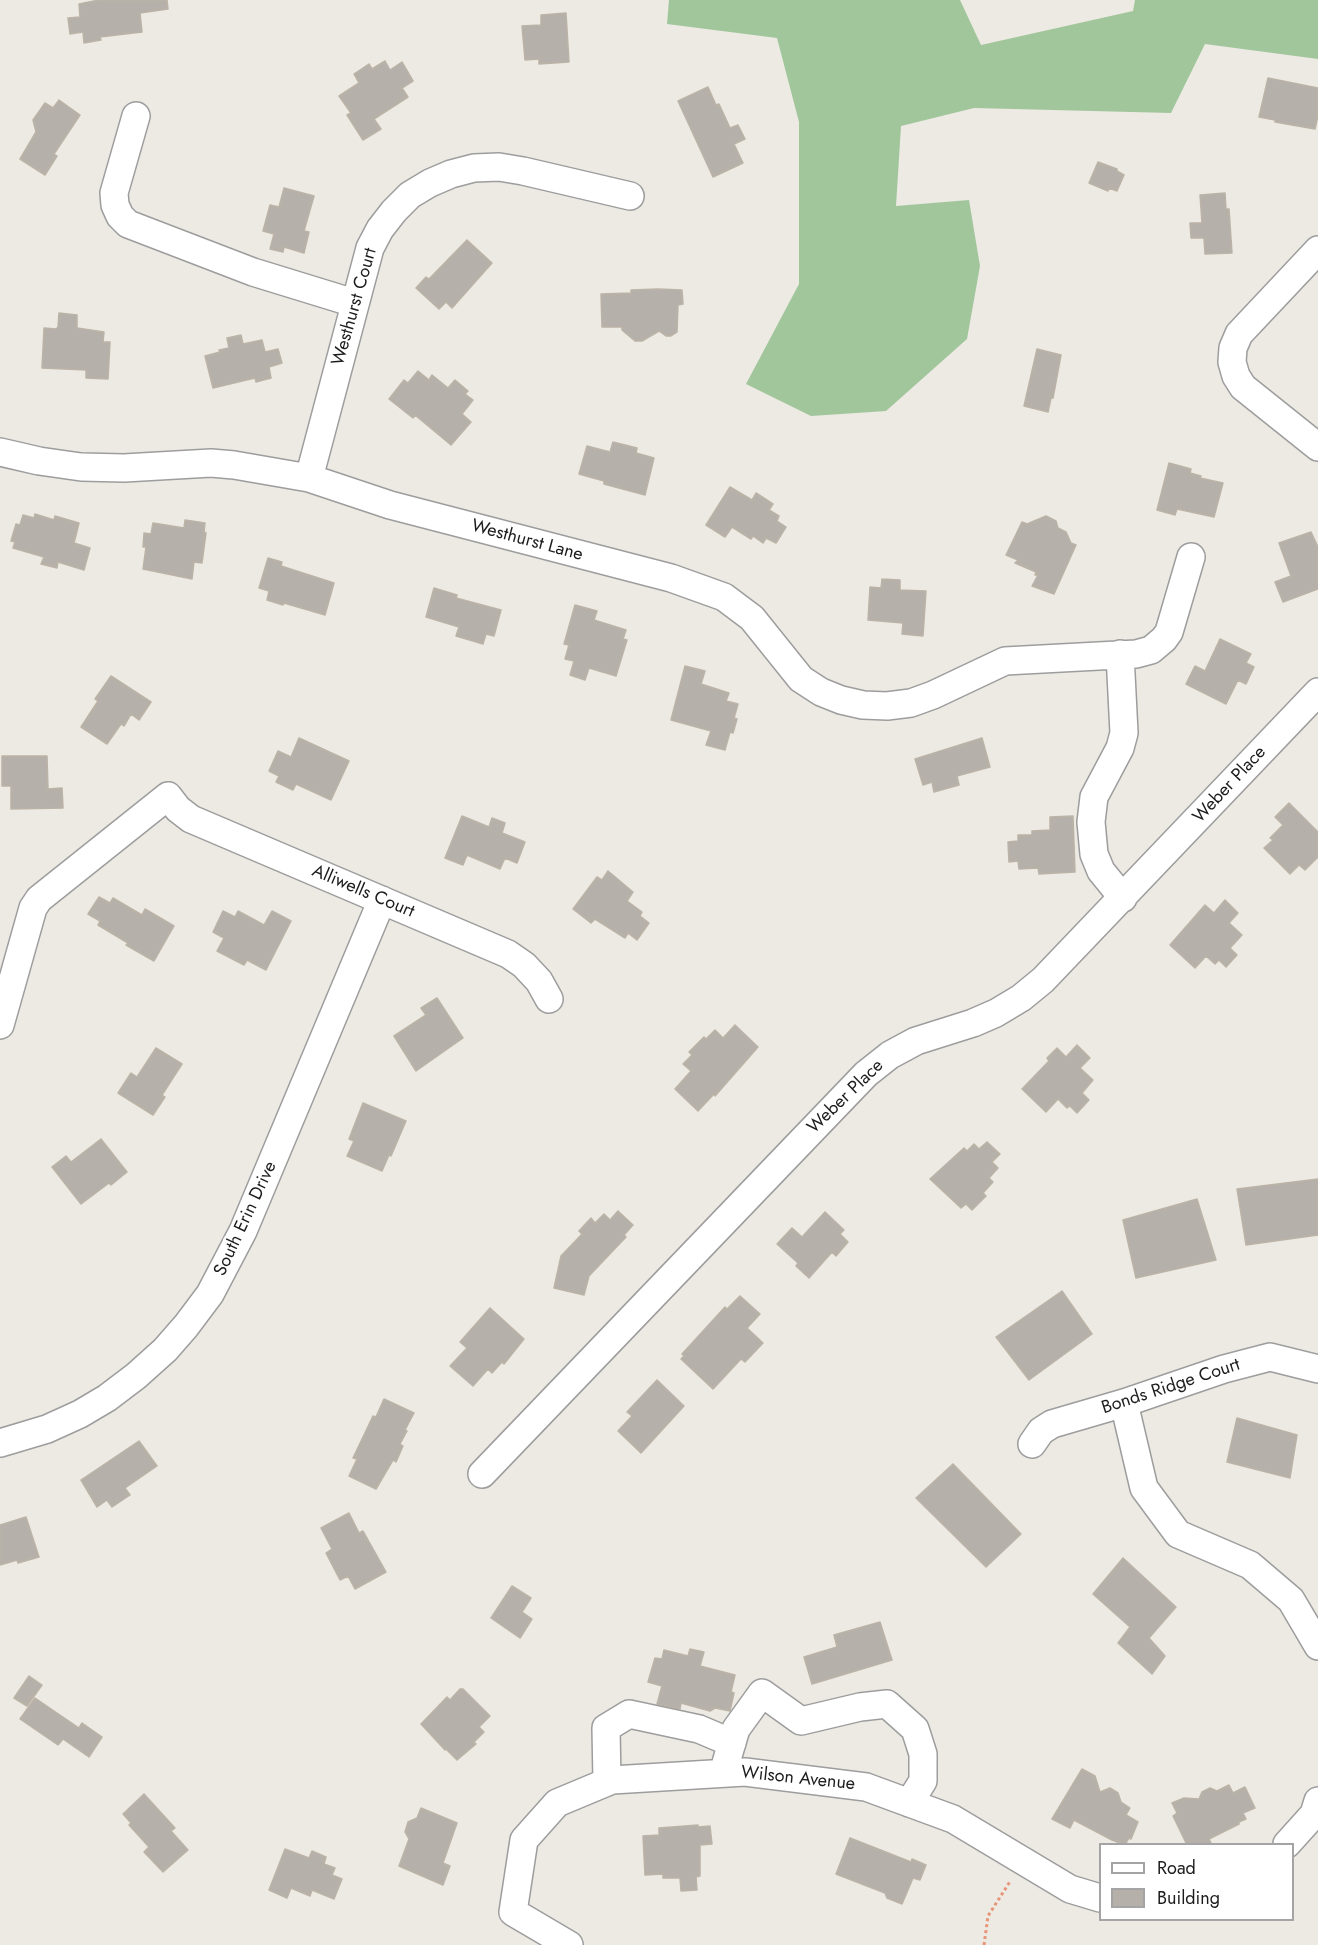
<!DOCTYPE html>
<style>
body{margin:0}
#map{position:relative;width:1318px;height:1945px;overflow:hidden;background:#eceae3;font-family:Jost,sans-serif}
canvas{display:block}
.legend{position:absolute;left:1099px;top:1843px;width:195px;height:78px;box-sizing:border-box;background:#fff;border:2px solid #a4a4a4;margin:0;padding:8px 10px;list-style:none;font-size:18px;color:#1c1c1c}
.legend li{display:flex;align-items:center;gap:12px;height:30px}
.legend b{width:30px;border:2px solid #a4a4a4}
</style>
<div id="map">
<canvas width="1318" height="1945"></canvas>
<ul class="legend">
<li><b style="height:8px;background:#fff"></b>Road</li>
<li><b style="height:16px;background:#b5b0a9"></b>Building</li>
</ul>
</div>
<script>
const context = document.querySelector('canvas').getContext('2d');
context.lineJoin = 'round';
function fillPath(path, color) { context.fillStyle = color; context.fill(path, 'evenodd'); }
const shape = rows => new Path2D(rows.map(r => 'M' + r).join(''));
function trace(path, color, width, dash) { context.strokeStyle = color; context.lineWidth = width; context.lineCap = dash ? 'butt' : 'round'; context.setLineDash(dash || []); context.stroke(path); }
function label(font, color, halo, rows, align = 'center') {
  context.font = font + ' Jost,sans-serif'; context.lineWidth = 5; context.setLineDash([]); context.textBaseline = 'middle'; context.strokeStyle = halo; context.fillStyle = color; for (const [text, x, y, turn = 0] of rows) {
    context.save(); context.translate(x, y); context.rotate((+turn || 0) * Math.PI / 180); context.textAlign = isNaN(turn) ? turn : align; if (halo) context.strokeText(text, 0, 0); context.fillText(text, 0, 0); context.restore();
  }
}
fillPath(shape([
 [669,0,960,0,981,45,1133,11,1135,0,1318,0,1318,59,1205,44,1171,113,974,108,901,126,896,206,969,200,980,266,967,339,886,411,811,416,746,384,799,284,799,122,777,38,667,24]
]), '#a2c69c');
const building = shape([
 [99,0,167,0,168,9,140,13,142,32,100,37,101,40,84,43,83,32,70,34,68,18,80,17,79,4,99,0],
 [566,13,569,62,539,64,539,59,525,60,522,26,541,25,541,15,566,13],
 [385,61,390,70,402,62,413,81,402,88,408,97,374,119,381,129,363,140,347,115,351,113,339,96,359,83,354,74,369,64,372,69,385,61],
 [1268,78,1318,88,1318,116,1315,129,1275,122,1275,120,1259,117,1268,78],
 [708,87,716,105,719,104,730,128,738,125,745,139,734,144,743,163,713,177,678,101,708,87],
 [59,100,80,115,54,154,57,156,45,175,20,159,36,132,33,120,45,103,53,108,59,100],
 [1098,162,1117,169,1117,171,1124,175,1117,191,1109,188,1108,191,1089,183,1098,162],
 [284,188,314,196,304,231,309,232,304,253,284,247,283,252,270,249,274,234,263,231,270,205,279,207,284,188],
 [1225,193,1226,209,1229,209,1232,253,1205,254,1204,238,1191,238,1190,223,1202,223,1200,195,1225,193],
 [467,240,492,263,452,308,446,302,439,309,416,288,426,277,429,279,467,240],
 [658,289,682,290,683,304,678,305,677,332,671,336,666,336,659,331,642,341,635,341,622,330,622,327,602,327,601,294,631,293,631,290,658,289],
 [59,313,77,315,77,328,104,332,103,342,110,342,108,379,86,378,86,370,42,368,44,328,56,329,58,327,59,313],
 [241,335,243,344,262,340,265,352,278,349,282,363,269,367,271,378,256,382,255,378,213,388,205,356,220,352,219,350,229,348,227,338,241,335],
 [1037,349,1061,355,1053,398,1051,398,1048,412,1024,406,1037,349],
 [418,371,429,380,432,375,448,388,455,380,468,391,465,394,473,400,462,414,471,422,451,445,415,415,413,418,389,399,404,380,408,383,418,371],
 [613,442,637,448,636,453,654,458,645,495,604,484,604,481,579,474,587,446,610,452,613,442],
 [1169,463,1191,469,1190,473,1201,476,1200,478,1223,483,1214,517,1177,509,1175,515,1157,510,1169,463],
 [730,487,752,500,756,493,773,504,769,510,779,516,777,521,786,527,776,543,766,538,763,543,753,536,751,539,732,527,725,537,706,525,730,487],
 [35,514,54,520,55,516,79,523,74,543,90,548,84,570,58,562,57,568,41,564,44,557,13,548,15,542,11,541,16,524,20,525,23,515,34,518,35,514],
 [1046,516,1056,521,1058,528,1066,532,1071,543,1076,545,1054,594,1032,586,1038,575,1035,575,1036,572,1015,563,1018,560,1006,555,1022,522,1027,524,1046,516],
 [185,520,205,523,204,532,206,533,202,563,194,562,192,579,143,569,146,547,143,547,144,533,151,534,153,523,184,528,185,520],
 [1311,532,1318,547,1318,589,1283,602,1275,582,1291,576,1279,543,1311,532],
 [268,558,282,562,281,566,334,583,325,615,284,603,283,605,267,600,269,591,259,588,268,558],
 [882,579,900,580,900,590,926,591,923,636,902,634,903,623,868,620,870,587,881,588,882,579],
 [434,588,457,595,456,598,501,610,494,636,486,634,483,644,456,636,459,627,426,617,434,588],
 [575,605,597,611,594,620,626,630,623,639,627,640,616,676,589,668,585,680,570,675,574,661,565,659,569,645,564,644,575,605],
 [1220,639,1251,654,1246,663,1254,667,1246,684,1238,680,1226,704,1186,684,1195,666,1205,671,1220,639],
 [685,666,705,671,701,684,729,693,726,701,738,704,734,718,737,719,733,733,730,732,725,750,706,745,711,731,671,720,685,666],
 [111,676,151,702,139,720,131,714,124,726,121,724,107,744,81,727,98,701,95,699,111,676],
 [299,738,349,761,331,800,296,784,293,790,276,782,279,776,269,771,278,751,291,757,299,738],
 [982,738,990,767,957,776,959,785,934,792,932,782,923,785,915,759,982,738],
 [2,756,47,756,48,789,62,788,63,808,11,809,11,786,2,786,2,756],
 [1289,803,1318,832,1318,857,1305,870,1299,865,1290,874,1264,848,1273,840,1270,838,1283,825,1275,817,1289,803],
 [462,816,489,827,492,818,505,823,502,833,525,842,517,863,505,858,500,869,467,855,463,865,445,858,462,816],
 [1073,816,1075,872,1039,874,1038,868,1019,869,1018,861,1009,862,1008,842,1018,841,1018,835,1032,835,1032,831,1050,830,1050,817,1073,816],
 [608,871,633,892,627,901,642,912,640,916,649,923,637,940,628,933,625,938,595,919,591,923,573,909,597,877,602,880,608,871],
 [99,897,110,903,113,898,142,915,145,909,174,926,154,961,126,945,128,943,98,925,100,921,88,914,99,897],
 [1225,900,1238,913,1229,923,1242,935,1230,948,1237,955,1226,967,1219,960,1215,964,1206,956,1195,968,1170,945,1205,905,1214,913,1225,900],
 [223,911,235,917,238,911,264,925,272,911,291,921,266,970,247,960,244,965,217,951,224,938,213,932,223,911],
 [437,998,463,1038,416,1071,394,1036,426,1015,421,1008,437,998],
 [735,1025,758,1047,715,1096,714,1094,698,1111,675,1089,691,1071,683,1064,692,1055,689,1052,704,1037,706,1039,715,1030,723,1038,735,1025],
 [1077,1045,1090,1058,1080,1068,1093,1080,1082,1093,1089,1100,1077,1113,1070,1106,1067,1108,1058,1099,1046,1112,1022,1089,1049,1061,1047,1058,1057,1048,1066,1057,1077,1045],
 [156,1048,182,1064,162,1095,165,1097,153,1115,118,1093,131,1073,137,1077,156,1048],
 [363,1103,406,1121,391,1156,389,1155,382,1171,347,1156,354,1141,349,1139,363,1103],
 [101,1139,127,1172,111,1185,109,1183,81,1204,52,1167,66,1156,71,1162,101,1139],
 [987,1142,1000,1154,992,1162,998,1168,989,1178,993,1182,983,1193,986,1196,972,1210,966,1204,961,1208,930,1179,964,1148,967,1151,974,1144,979,1149,987,1142],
 [1318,1179,1318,1235,1246,1245,1237,1189,1318,1179],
 [1197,1199,1216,1260,1136,1278,1123,1220,1197,1199],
 [618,1211,633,1225,624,1235,626,1237,589,1276,584,1295,554,1288,561,1256,582,1234,579,1231,591,1218,595,1223,604,1214,610,1220,618,1211],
 [825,1212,844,1230,840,1234,848,1242,836,1256,832,1252,809,1278,796,1266,798,1263,777,1244,792,1228,802,1237,825,1212],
 [1062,1291,1092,1334,1029,1380,996,1337,1062,1291],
 [740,1296,760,1314,747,1328,763,1343,745,1362,741,1359,713,1389,681,1359,684,1356,682,1354,725,1307,727,1309,740,1296],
 [490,1308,524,1339,504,1364,502,1362,492,1373,488,1369,473,1386,450,1366,467,1348,460,1342,490,1308],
 [657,1380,684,1406,641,1453,618,1431,632,1416,627,1412,657,1380],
 [384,1399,414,1413,405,1430,407,1431,400,1444,403,1446,396,1462,393,1460,376,1489,349,1476,357,1459,353,1458,373,1416,376,1417,384,1399],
 [1237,1418,1297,1435,1290,1478,1227,1462,1237,1418],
 [139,1441,157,1466,125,1488,130,1495,112,1507,107,1500,97,1507,81,1480,139,1441],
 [953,1464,1021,1534,986,1567,916,1498,953,1464],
 [349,1513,359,1533,363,1531,386,1572,355,1589,348,1576,340,1580,326,1553,332,1549,321,1528,349,1513],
 [26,1517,39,1557,18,1563,17,1560,0,1565,0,1525,26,1517],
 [1123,1558,1176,1607,1149,1638,1165,1656,1152,1674,1118,1643,1130,1627,1093,1594,1123,1558],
 [512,1586,531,1598,522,1612,532,1619,520,1638,491,1618,512,1586],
 [880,1622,892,1660,812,1684,804,1657,837,1647,834,1635,880,1622],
 [690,1649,704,1652,700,1666,735,1675,731,1692,734,1693,730,1711,715,1708,710,1711,681,1703,680,1709,657,1704,662,1686,648,1682,655,1658,662,1659,664,1650,688,1656,690,1649],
 [29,1676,42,1685,27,1706,14,1698,29,1676],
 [460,1689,463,1689,490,1716,479,1727,484,1732,474,1742,476,1744,457,1760,446,1749,445,1750,421,1724,447,1697,450,1700,460,1689],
 [35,1698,79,1728,82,1723,102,1737,89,1757,63,1739,58,1745,20,1719,35,1698],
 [1082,1769,1095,1776,1100,1792,1110,1788,1118,1793,1121,1802,1130,1808,1126,1815,1138,1822,1131,1839,1129,1838,1125,1845,1112,1840,1074,1820,1070,1828,1052,1819,1082,1769],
 [1229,1785,1233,1793,1245,1787,1255,1808,1243,1813,1246,1819,1239,1822,1239,1824,1209,1839,1212,1845,1187,1845,1173,1816,1177,1813,1172,1803,1184,1798,1199,1799,1202,1792,1210,1788,1217,1791,1229,1785],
 [144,1794,175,1828,171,1831,188,1850,163,1872,144,1852,149,1847,129,1825,131,1823,123,1814,144,1794],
 [421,1808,457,1823,443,1863,450,1866,443,1885,399,1866,409,1839,405,1832,408,1822,417,1818,421,1808],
 [698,1825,698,1827,710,1826,712,1844,700,1845,700,1876,696,1877,697,1890,681,1891,680,1878,663,1878,663,1874,645,1875,643,1836,659,1835,659,1828,698,1825],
 [850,1838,911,1862,912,1859,926,1865,920,1880,913,1878,902,1904,887,1898,885,1893,836,1874,850,1838],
 [285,1849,309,1858,312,1851,326,1857,324,1864,335,1868,332,1875,342,1879,334,1899,312,1890,310,1896,291,1888,287,1898,269,1890,285,1849]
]);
fillPath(building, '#b5b0a9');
trace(building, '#bcb3a7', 1.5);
const minor = shape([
 [136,116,114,193,115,205,120,216,128,224,253,272,354,303],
 [1318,250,1239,334,1233,348,1232,362,1236,376,1243,387,1318,447],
 [0,452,39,461,81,467,124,468,211,463,234,465,309,478,390,505,671,578,724,597,752,618,801,679,821,692,841,700,863,705,887,706,911,703,933,695,1005,661,1136,654,1151,650,1164,639,1169,632,1191,557],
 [309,478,370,248,380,229,394,211,410,195,430,183,451,174,474,168,499,167,523,171,630,196],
 [1120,654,1124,733,1120,748,1094,797,1091,822,1094,854,1101,871,1123,898],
 [0,1025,33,908,39,899,168,796,178,809,191,819,508,954,524,965,539,981,549,999],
 [1124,1403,1144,1488,1178,1534,1250,1565,1291,1600,1318,1646],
 [0,1443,47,1429,80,1414,107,1398,136,1376,165,1350,186,1326,210,1294,243,1231,382,900],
 [1032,1444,1041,1431,1052,1424,1124,1403,1224,1369,1270,1357,1318,1369],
 [482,1474,866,1074,890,1055,916,1041,973,1023,996,1013,1021,998,1043,980,1318,692],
 [723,1773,736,1729,762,1693,801,1721,860,1707,887,1704,915,1729,923,1754,923,1781,909,1803],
 [607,1782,606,1728,629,1714,699,1729,732,1743],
 [1287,1844,1314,1814,1318,1801],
 [569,1945,513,1912,524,1840,557,1803,612,1780,745,1772,866,1787,953,1819,1070,1889,1100,1898]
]);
trace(minor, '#9d9d9d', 30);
trace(shape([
 [984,1945,988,1916,1011,1880]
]), '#e89478', 3, [3, 3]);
trace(minor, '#fff', 27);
label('18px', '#1c1c1c', '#fff', [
 ["Westhurst Court",355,307,-74],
 ["Westhurst Lane",527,541,15],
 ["Weber Place",1230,785,-47],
 ["Alliwells Court",363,892,23],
 ["Weber Place",846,1097,-44],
 ["South Erin Drive",246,1219,-65],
 ["Bonds Ridge Court",1171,1387,-18],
 ["Wilson Avenue",798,1779,6]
]);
</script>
